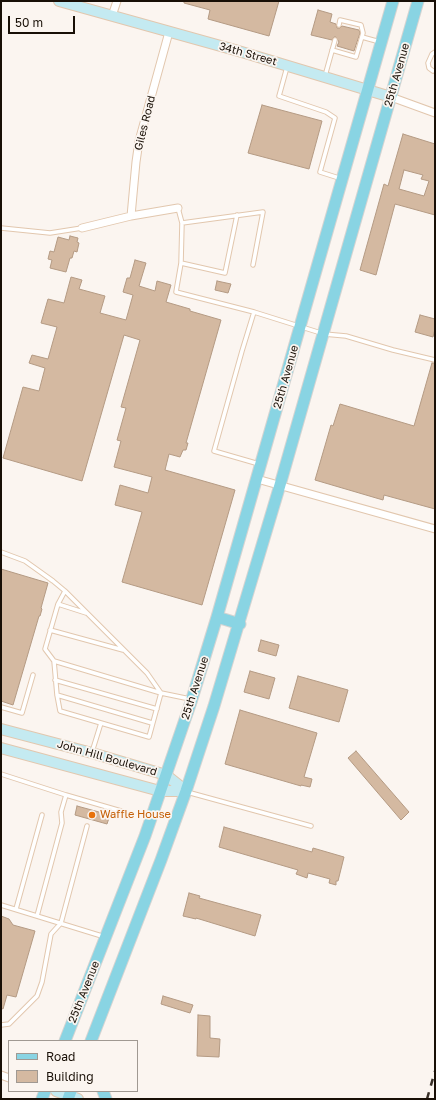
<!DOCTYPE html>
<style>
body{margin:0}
#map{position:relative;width:436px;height:1100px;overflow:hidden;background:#fbf5f0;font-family:"Golos Text",sans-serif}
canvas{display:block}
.frame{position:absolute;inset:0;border:2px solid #180f06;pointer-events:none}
.legend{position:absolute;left:8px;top:1040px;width:130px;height:52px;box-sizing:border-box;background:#fbf5f0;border:1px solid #a09992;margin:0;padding:5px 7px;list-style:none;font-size:12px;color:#180f06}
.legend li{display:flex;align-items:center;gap:8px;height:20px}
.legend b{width:20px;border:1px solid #a09992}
.scale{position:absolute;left:8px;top:16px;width:67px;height:18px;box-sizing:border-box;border:2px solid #180f06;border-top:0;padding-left:5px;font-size:12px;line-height:14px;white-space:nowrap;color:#180f06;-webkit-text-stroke:3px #fbf5f0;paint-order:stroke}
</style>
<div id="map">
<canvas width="436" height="1100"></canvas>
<div class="frame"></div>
<ul class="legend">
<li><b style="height:5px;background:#89d4e3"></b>Road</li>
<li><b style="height:11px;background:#d4b9a1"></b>Building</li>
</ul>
<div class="scale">50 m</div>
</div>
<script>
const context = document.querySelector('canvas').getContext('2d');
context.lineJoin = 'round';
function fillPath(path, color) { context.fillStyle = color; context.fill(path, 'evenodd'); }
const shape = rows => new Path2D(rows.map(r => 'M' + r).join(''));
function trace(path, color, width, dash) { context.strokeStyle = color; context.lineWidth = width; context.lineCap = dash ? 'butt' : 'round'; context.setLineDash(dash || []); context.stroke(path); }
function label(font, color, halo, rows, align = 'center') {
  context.font = font + ' "Golos Text",sans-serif'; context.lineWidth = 3.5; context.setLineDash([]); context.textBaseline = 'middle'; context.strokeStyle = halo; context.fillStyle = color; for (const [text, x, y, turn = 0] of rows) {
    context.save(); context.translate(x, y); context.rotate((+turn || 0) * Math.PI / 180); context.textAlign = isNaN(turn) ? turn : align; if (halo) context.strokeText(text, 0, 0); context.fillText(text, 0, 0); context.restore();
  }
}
const building = shape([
 [184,1,279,1,269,36,208,19,210,10,184,3,184,1],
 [318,10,332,14,330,22,336,24,337,28,340,28,342,26,359,30,360,33,354,51,337,46,339,42,336,37,334,37,332,40,311,35,318,10],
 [262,105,322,121,309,169,248,153,262,105],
 [403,134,435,144,435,215,395,204,376,275,360,270,384,184,388,186,403,134],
 [404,170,423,175,421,179,429,181,424,196,399,189,404,170],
 [70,236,78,238,77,242,79,243,77,252,74,251,72,258,70,258,66,272,50,268,52,260,48,259,50,251,54,252,58,237,69,240,70,236],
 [135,260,146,263,139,286,155,291,157,281,171,285,166,302,190,309,190,311,221,320,186,443,188,443,186,450,183,450,180,457,169,454,165,470,235,490,202,605,122,582,142,512,115,505,120,485,148,493,152,477,114,467,121,441,117,440,126,408,121,407,140,340,124,335,82,481,3,458,23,387,39,391,45,368,29,363,32,355,48,359,57,327,41,323,48,299,64,303,71,277,82,280,79,289,105,296,100,313,126,320,133,295,123,292,127,278,130,278,135,260],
 [217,281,231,284,228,293,215,290,217,281],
 [420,315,435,319,435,329,433,337,415,332,420,315],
 [432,363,435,363,435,509,384,495,383,500,315,480,331,425,333,426,340,404,414,426,432,363],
 [1,569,48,583,41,608,42,609,40,616,39,616,13,705,1,701,1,569],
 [261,640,279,645,276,656,258,651,261,640],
 [250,671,275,678,269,699,244,692,250,671],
 [298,676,348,690,339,722,289,708,298,676],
 [240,710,317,733,304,777,312,779,310,787,301,785,301,786,225,764,240,710],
 [356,751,409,812,401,820,348,758,356,751],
 [77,806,110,815,107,824,75,815,77,806],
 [224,827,312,852,313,848,344,857,338,881,336,881,336,885,329,883,330,879,308,873,307,878,296,874,298,870,219,847,224,827],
 [189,893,200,896,199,898,261,915,255,936,196,918,196,919,183,916,189,893],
 [1,916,9,919,13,925,35,931,16,997,7,995,3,1009,1,1008,1,916],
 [163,996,193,1005,190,1013,161,1004,163,996],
 [198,1015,210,1016,210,1038,220,1039,219,1057,197,1056,198,1015]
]);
fillPath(building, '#d4b9a1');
trace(building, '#b49a83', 1);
const lane = shape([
 [362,37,380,42],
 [332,50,356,57,363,33,361,25,340,20,339,25],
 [287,67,279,96,326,112,335,118,320,172,342,179],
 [433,71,429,68,428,63,432,54,435,52],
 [325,76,335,40],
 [178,208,182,223,181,263,176,292,254,312],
 [182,223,263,212,253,265],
 [1,228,50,233,82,228],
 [181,263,225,273,237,215],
 [259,464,214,451,242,351,254,312,324,334,346,336,393,350,435,360],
 [1,552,25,561,53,581,65,591,147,673,161,693,149,737,101,723,92,752],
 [65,591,58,604,45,649,54,661,57,695,60,711,101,723],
 [58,604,86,613],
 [50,630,123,650],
 [54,661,161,693,190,699],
 [55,680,157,709],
 [57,695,152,723],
 [1,707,22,713,33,675],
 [1,774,66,795,61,812,62,823,37,916],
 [187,792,311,826],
 [66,795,121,811],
 [1,905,105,937],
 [16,909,42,815],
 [1,1025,9,1024,37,996,42,982,51,934,61,923,87,826]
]);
const street = shape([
 [112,16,117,1],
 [391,97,435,113],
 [131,216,136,162,139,141,169,32],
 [82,228,131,216,178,208],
 [257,479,435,529],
 [1,1075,9,1078]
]);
const secondary = shape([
 [59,1,235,50,391,97],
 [1,729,92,753,166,775,186,791],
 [1,748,160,791,186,791],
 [56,1091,78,1099]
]);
const primary = shape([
 [217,617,240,624],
 [65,1041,145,836,191,702,217,617,393,1],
 [91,1041,161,860,186,791,214,706,280,485,418,1],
 [103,1091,106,1099],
 [42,1099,45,1091],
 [68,1099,71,1091]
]);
trace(lane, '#e2c7ae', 5.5);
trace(street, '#e2c7ae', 9);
trace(secondary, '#e2c7ae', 12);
trace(primary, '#d5d4d2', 13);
trace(lane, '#fff', 3.5);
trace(street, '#fff', 7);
trace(secondary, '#c4eaf1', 10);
trace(primary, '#89d4e3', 11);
trace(shape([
 [427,1099,435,1071]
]), '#393028', 2.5, [7, 7]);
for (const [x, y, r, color] of [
 [92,815,4,"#e8710a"]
]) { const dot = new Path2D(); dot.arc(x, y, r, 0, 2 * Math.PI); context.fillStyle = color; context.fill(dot); trace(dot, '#fbf5f0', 1.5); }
label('11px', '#180f06', '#fbf5f0', [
 ["34th Street",248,54,16],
 ["25th Avenue",397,75,-74],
 ["Giles Road",145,123,-76],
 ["25th Avenue",286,377,-74],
 ["25th Avenue",195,688,-72],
 ["John Hill Boulevard",107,758,16],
 ["25th Avenue",84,992,-68]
]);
label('11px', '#c56008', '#fbf5f0', [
 ["Waffle House",100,815]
], 'left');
</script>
